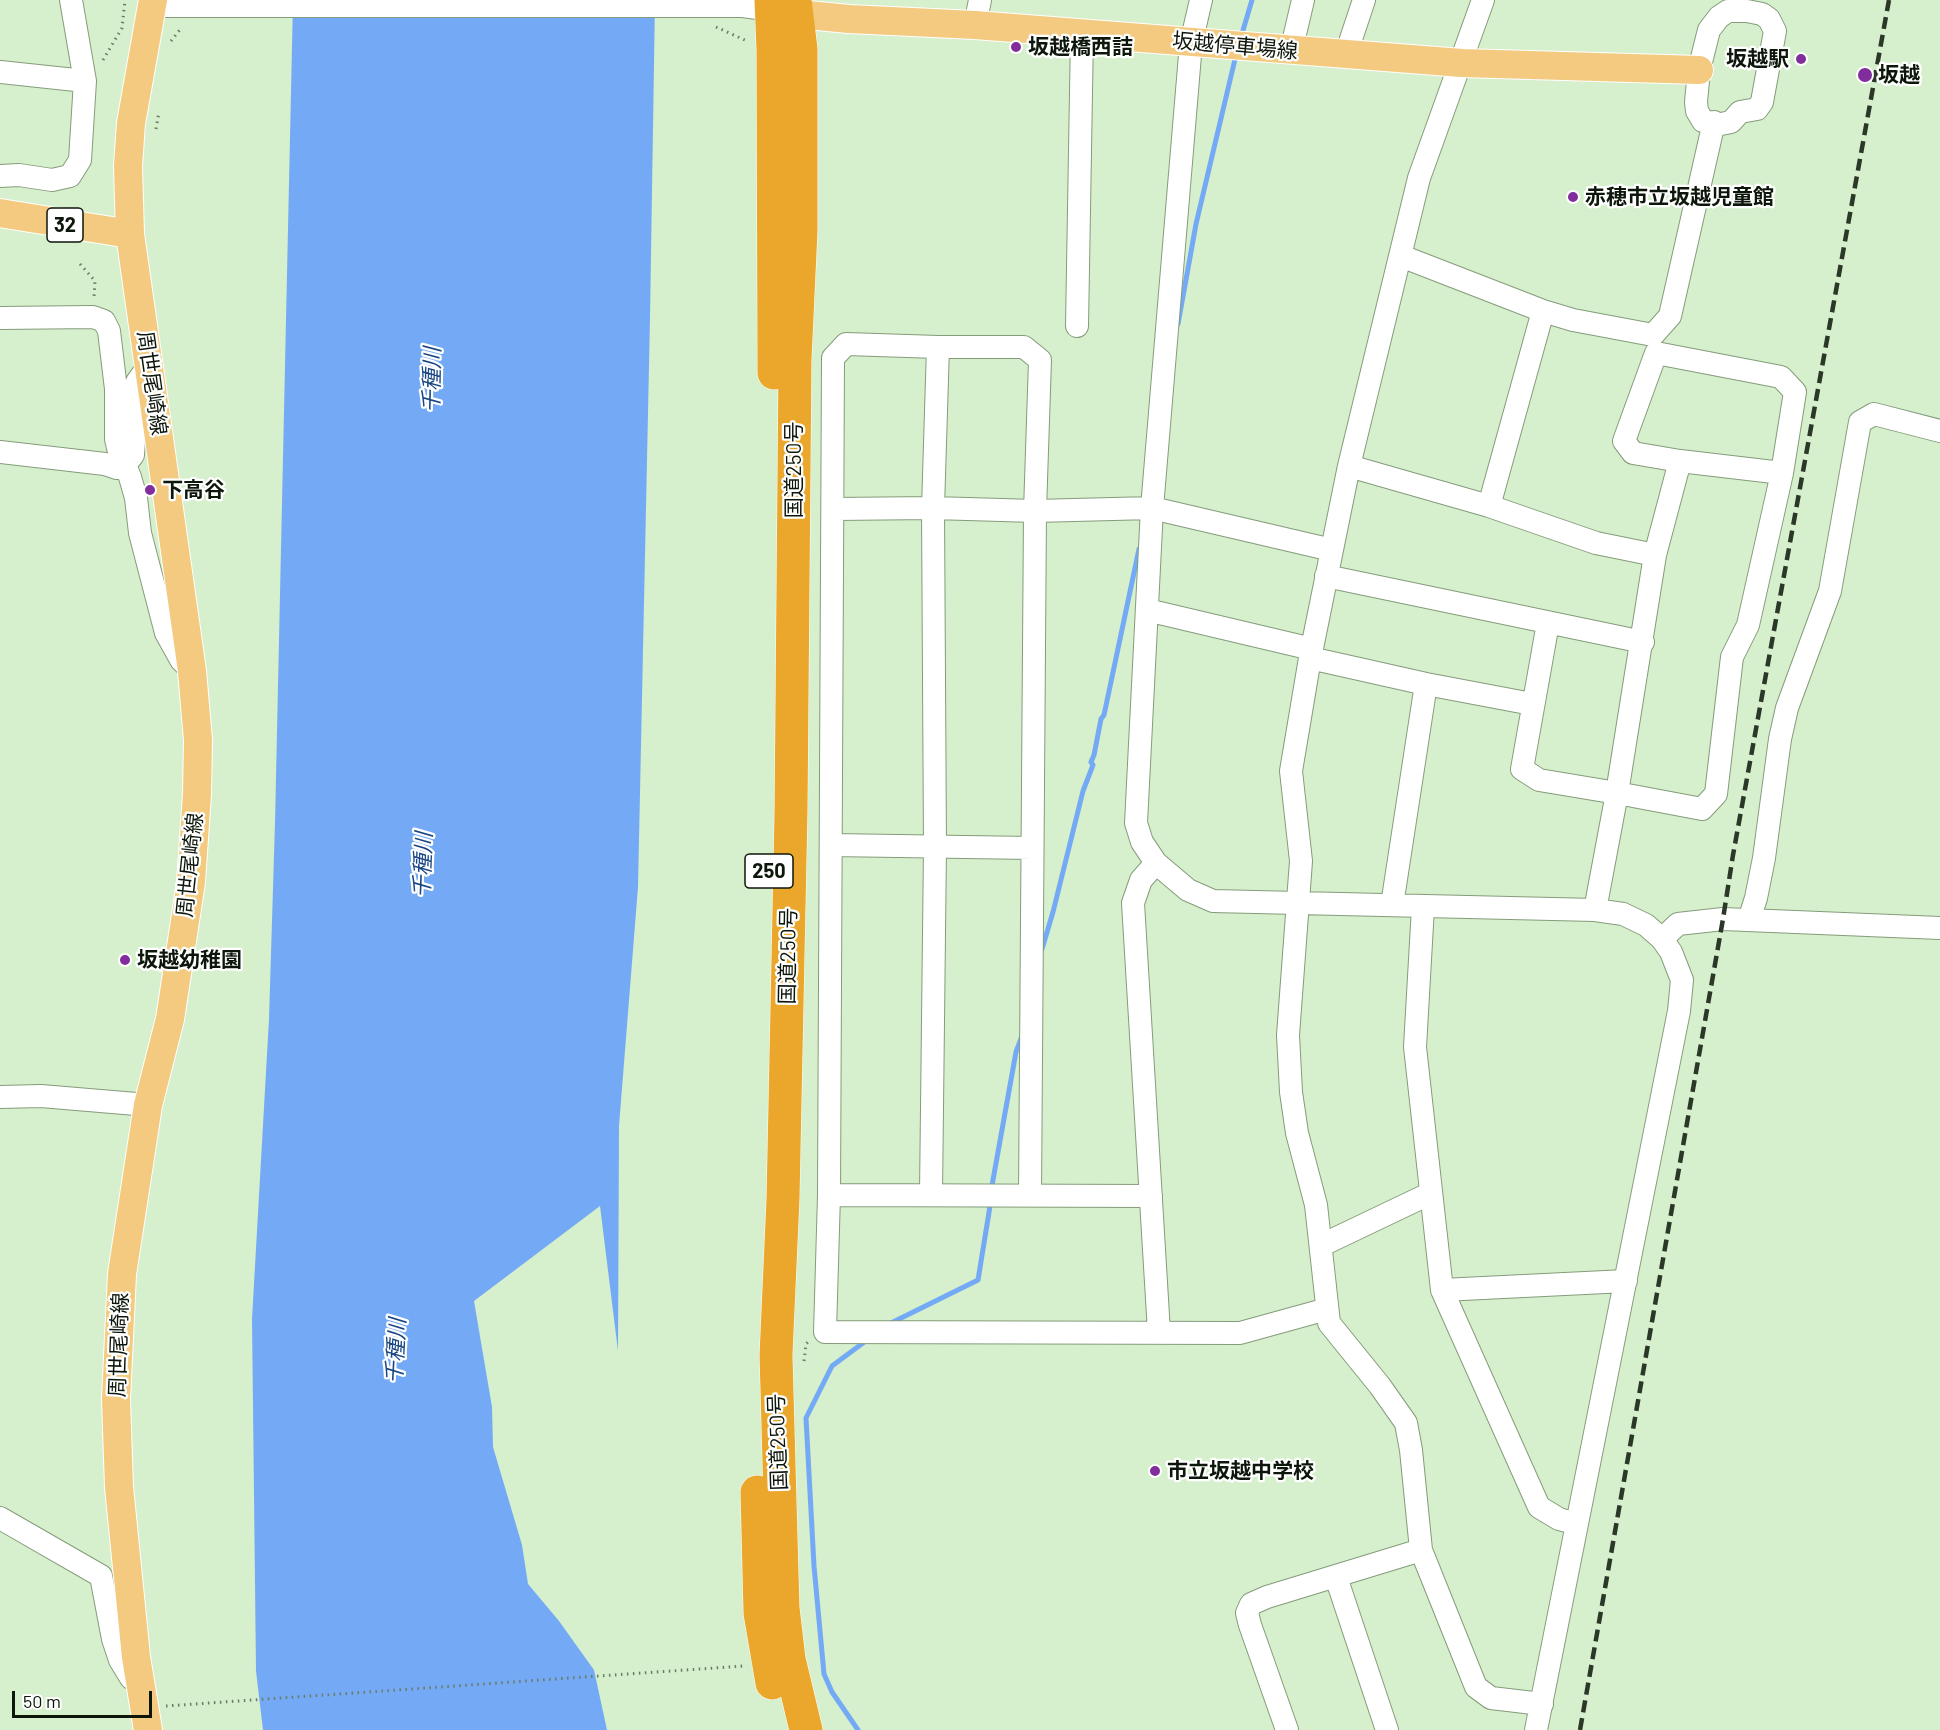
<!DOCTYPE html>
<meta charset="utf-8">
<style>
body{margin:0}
#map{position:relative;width:1940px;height:1730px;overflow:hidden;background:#d6efcc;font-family:Barlow,sans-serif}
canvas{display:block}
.scale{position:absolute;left:12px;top:1691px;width:140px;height:27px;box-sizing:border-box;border:3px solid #0d160a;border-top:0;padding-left:8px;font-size:18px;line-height:21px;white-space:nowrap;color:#0d160a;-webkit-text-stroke:4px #fff;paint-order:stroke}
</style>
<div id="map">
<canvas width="1940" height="1730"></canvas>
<div class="scale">50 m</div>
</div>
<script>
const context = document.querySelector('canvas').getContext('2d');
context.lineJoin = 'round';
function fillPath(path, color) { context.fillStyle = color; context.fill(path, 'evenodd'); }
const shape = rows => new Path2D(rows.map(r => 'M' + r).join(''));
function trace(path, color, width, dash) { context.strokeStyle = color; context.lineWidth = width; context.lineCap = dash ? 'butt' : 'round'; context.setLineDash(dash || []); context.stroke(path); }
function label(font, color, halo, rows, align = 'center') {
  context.font = font + ' Barlow,"Noto Sans JP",sans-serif'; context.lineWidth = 4.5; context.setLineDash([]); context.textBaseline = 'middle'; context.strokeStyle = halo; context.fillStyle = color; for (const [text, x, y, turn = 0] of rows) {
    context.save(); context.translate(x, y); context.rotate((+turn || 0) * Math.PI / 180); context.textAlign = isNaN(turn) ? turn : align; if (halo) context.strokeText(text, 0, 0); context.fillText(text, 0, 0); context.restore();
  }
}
fillPath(shape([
 [293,0,655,0,650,318,638,887,619,1126,618,1351,600,1206,474,1301,492,1407,493,1447,522,1545,528,1584,559,1621,594,1670,607,1730,263,1730,256,1671,252,1319,269,1019,275,823]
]), '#74aaf5');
trace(shape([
 [1241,37,1252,0],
 [1178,324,1196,224,1236,55],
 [1042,949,1053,912,1083,791,1093,765,1091,762,1094,755,1101,719,1104,715,1139,549],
 [991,1191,1016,1052,1022,1036],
 [889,1324,978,1280,991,1200],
 [858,1730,832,1692,824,1674,814,1566,806,1418,832,1366,867,1340]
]), '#74aaf5', 5);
const minor = shape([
 [1201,0,1191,43,1152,508,1136,823,1142,842,1156,863,1169,874,1188,890,1213,901,1595,910,1623,914,1646,925,1662,939,1671,952,1682,980,1679,1011,1536,1730],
 [1483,0,1419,178,1349,466,1310,658,1291,771,1301,861,1288,1035,1291,1092,1297,1133,1316,1205,1329,1323,1380,1386,1406,1423,1411,1450,1421,1550,1476,1687,1491,1698,1542,1704],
 [153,6,743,6,772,10],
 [1728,11,1747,11,1762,14,1769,19,1775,31,1762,102,1757,109,1740,112,1731,122,1721,124,1703,121,1697,111,1696,102,1699,70,1709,30,1719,17,1728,11],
 [975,25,980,0],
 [1291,51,1303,0],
 [1346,54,1364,0],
 [0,72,85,81],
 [0,176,19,175,52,180,70,176,80,160,85,81,71,0],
 [1401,256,1543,311,1573,320,1653,335,1670,316,1714,122],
 [0,318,93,317,104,321,109,331,116,389,116,439,119,452,130,477,136,498,140,533,166,633,181,660,192,671],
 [1077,326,1082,34],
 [938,347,846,344,833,358,829,1195,1151,1196],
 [0,452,105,464,117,468,125,465,133,455,135,426,133,395,137,382,149,365],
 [1680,461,1782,473],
 [1349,466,1489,506,1596,543,1655,555],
 [1489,506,1543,311],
 [834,509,933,508,1035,511,1152,508,1332,550],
 [1326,576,1643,642],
 [1147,610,1312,649],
 [1548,623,1522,769,1539,780,1617,793,1702,809,1716,794,1732,657,1748,625,1782,473,1795,392,1781,377,1656,353,1624,441,1633,453,1680,461,1655,555,1617,793,1595,910],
 [1310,658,1426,684,1532,704],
 [831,845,1032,848],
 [1156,863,1141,880,1133,903,1159,1332],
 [1392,905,1426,684],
 [1423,907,1415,1047,1442,1290,1539,1507,1559,1519,1577,1524],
 [1749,920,1756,898,1764,858,1780,739,1787,708,1830,591,1860,422,1874,414,1940,431],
 [1662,939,1678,924,1723,919,1940,928],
 [0,1097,41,1096,148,1105],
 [931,1194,935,847,933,508,938,347,1024,347,1040,360,1035,511,1030,1194],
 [829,1195,825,1332,1240,1333,1327,1309],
 [1322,1245,1431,1193],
 [1442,1290,1626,1281],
 [0,1518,101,1576,113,1639,120,1660,131,1678,139,1679],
 [1336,1577,1387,1730],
 [1287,1730,1250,1625,1247,1613,1251,1604,1267,1597,1421,1550]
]);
const major = shape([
 [777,10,797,14,849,19,975,25,1462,63,1699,70],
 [0,213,130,234],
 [148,1730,136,1657,119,1487,116,1399,122,1274,148,1105,170,1019,191,882,197,794,198,740,192,671,130,234,128,166,131,123,153,0]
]);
const highway = shape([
 [771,0,773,50,774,373],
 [795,0,801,49,801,231,795,360,791,812,783,1199,776,1355,783,1608,789,1659,806,1730],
 [757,1492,760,1613,772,1683]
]);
trace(minor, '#859c7b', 24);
trace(major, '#fff', 30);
trace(highway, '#fff', 34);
trace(shape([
 [716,27,747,41],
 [171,41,182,27],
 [103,60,122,28,125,0],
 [156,129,159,112],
 [80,264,95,281,94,297],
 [804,1361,806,1344,808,1342],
 [166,1706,743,1666]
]), '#6b7b64', 3, [1.5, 4.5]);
trace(minor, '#fff', 22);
trace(major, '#f3ca80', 28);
trace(highway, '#eba72c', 33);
trace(shape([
 [1580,1730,1723,919,1733,855,1889,0]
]), '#2b3727', 4.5, [12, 6]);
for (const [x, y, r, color] of [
 [1016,47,6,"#812d9c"],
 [1801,59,6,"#812d9c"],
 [1865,75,8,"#812d9c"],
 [1573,197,6,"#812d9c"],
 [150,490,6,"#812d9c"],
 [125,960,6,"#812d9c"],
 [1155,1471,6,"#812d9c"]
]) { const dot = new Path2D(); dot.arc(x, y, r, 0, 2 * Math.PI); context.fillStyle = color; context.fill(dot); trace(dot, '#fff', 2); }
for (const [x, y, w] of [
 [65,225,36],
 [769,871,48]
]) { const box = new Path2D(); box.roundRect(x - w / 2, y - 17, w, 34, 4.5); context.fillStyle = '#fff'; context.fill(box); trace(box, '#0d160a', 1.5); }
label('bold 20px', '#0d160a', null, [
 ["32",65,225],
 ["250",769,871]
]);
label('21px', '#0d160a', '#fff', [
 ["坂越停車場線",1235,46,5],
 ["周世尾崎線",152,383,82],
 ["国道250号",794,470,-90],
 ["周世尾崎線",190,865,-84],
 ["国道250号",788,956,-89],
 ["周世尾崎線",119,1345,-88],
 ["国道250号",778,1442,-92]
]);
label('bold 21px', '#0d160a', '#fff', [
 ["坂越橋西詰",1028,47],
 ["坂越駅",1789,59,"right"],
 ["坂越",1878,75],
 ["赤穂市立坂越児童館",1585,197],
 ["下高谷",162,490],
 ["坂越幼稚園",137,960],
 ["市立坂越中学校",1167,1471]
], 'left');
label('italic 22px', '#1a4783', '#fff', [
 ["千種川",432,380,-89],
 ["千種川",423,865,-88],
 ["千種川",396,1351,-87]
]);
</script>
